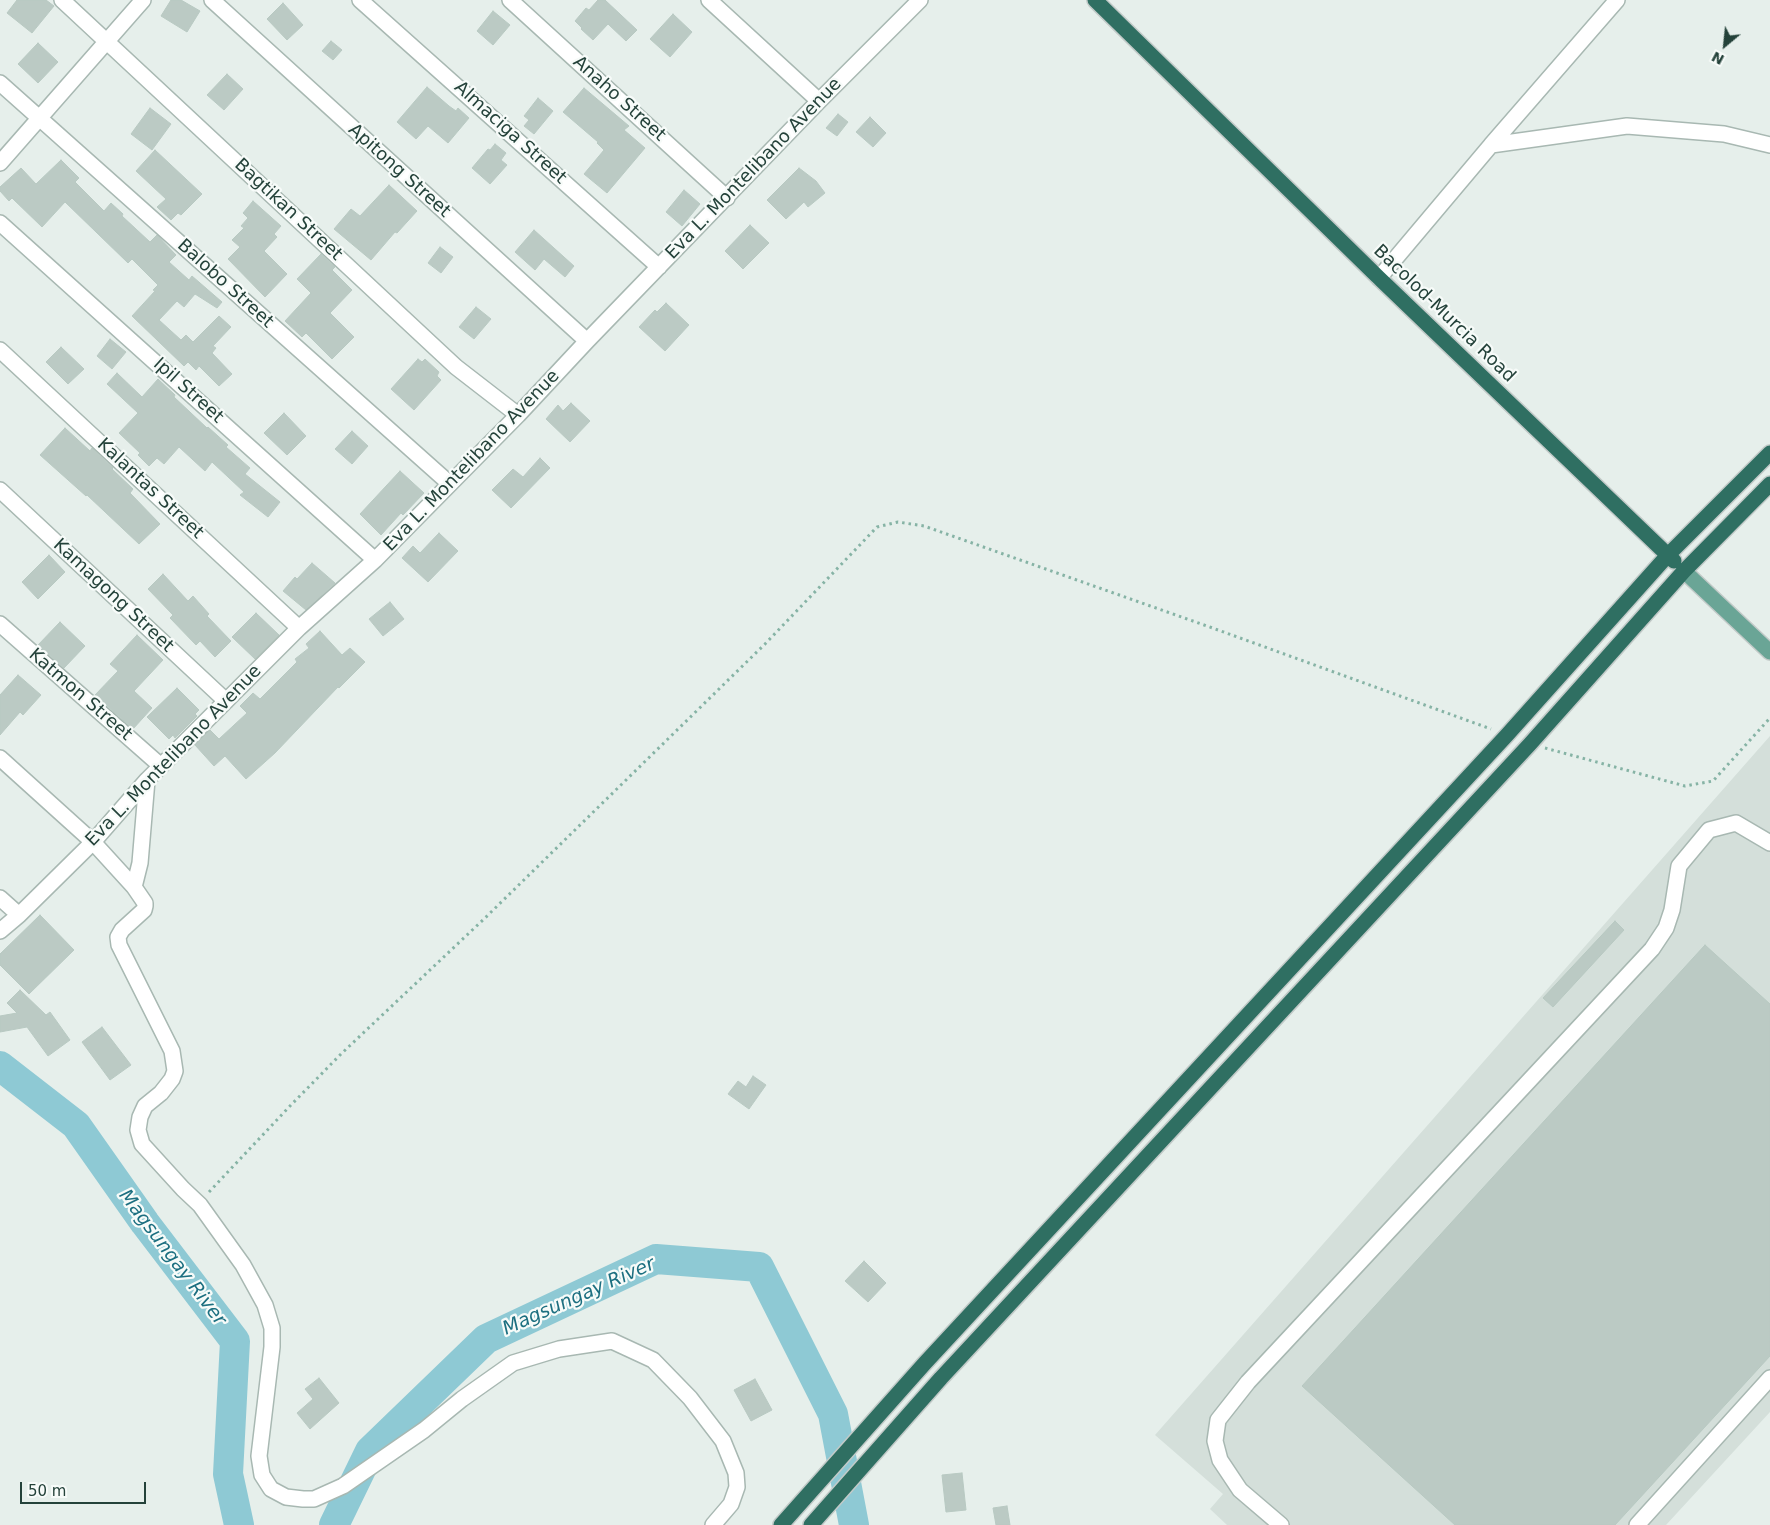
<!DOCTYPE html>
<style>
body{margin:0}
#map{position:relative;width:1770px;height:1525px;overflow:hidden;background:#e6efeb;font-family:"DejaVu Sans",sans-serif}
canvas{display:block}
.north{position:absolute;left:1700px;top:20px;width:50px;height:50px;-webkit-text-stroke:4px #f7fbf9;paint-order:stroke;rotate:208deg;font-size:14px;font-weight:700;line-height:20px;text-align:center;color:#24423a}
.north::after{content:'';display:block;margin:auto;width:18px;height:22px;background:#24423a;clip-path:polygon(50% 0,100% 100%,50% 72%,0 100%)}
.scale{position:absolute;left:20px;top:1482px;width:126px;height:22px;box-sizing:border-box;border:2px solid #24423a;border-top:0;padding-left:6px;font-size:15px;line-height:18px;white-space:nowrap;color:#24423a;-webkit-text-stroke:4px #f7fbf9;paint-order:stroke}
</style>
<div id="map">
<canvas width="1770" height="1525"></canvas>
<div class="north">N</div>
<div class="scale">50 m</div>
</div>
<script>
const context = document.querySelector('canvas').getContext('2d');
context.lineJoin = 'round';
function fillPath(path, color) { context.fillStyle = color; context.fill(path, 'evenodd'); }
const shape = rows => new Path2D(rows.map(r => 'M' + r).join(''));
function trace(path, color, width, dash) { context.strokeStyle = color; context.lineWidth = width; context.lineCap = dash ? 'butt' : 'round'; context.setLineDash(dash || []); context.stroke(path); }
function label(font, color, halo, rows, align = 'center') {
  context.font = font + ' "DejaVu Sans",sans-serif'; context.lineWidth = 4.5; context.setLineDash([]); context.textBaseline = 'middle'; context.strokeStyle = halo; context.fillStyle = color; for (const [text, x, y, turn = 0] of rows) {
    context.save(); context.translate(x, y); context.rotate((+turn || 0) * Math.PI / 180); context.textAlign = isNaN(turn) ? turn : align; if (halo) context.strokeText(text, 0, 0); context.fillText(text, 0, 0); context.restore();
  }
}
fillPath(shape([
 [1770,736,1770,1412,1666,1525,1227,1525,1210,1509,1223,1494,1155,1435]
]), '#d4dfda');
trace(shape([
 [0,1066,76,1125,145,1223,235,1341,228,1474,239,1525],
 [334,1525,370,1451,486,1339,656,1259,759,1267,833,1414,854,1525]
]), '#8ec9d4', 30);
const building = shape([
 [17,0,46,0,54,6,32,33,7,13,17,0],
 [171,0,181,0,200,11,187,32,161,16,171,0],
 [598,0,605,0,637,30,626,41,608,24,593,40,581,29,582,28,575,21,586,8,589,10,598,0],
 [283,3,303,25,287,40,267,19,283,3],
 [493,11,510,25,493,45,477,31,493,11],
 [673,14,692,32,670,57,650,39,673,14],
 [331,41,342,50,333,60,322,51,331,41],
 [38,43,58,62,38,83,18,64,38,43],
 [227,74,243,89,224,110,207,95,227,74],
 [427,87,449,106,456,111,458,108,469,118,448,143,428,126,416,139,397,122,427,87],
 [584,88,629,126,624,130,645,148,607,193,584,174,604,150,597,143,598,142,563,112,584,88],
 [538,98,553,111,534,134,524,126,529,120,524,116,538,98],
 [150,108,171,124,152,150,131,134,150,108],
 [838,114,848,122,837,136,826,128,838,114],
 [870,117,886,133,873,147,856,132,870,117],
 [495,144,506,153,501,160,507,165,490,184,472,168,488,149,490,150,495,144],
 [155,150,202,194,181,215,178,213,171,220,157,207,166,199,136,171,155,150],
 [61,160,79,178,75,182,104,211,111,203,123,214,122,216,150,242,157,235,176,255,169,262,189,280,192,276,222,302,217,308,195,294,184,307,177,301,159,320,181,340,186,335,193,342,219,316,231,327,213,346,216,348,212,353,232,374,219,386,199,366,196,370,188,362,184,366,132,316,155,291,153,290,158,285,132,259,128,263,65,202,42,227,12,198,9,201,0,191,0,187,21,168,36,184,61,160],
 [799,168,816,181,825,193,808,207,804,202,786,219,767,200,799,168],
 [389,185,417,211,397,233,395,232,371,260,334,229,351,209,360,216,389,185],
 [684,190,700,204,682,226,666,212,684,190],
 [253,201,281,226,274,234,277,237,264,251,287,274,265,297,228,259,240,247,232,240,244,228,241,226,248,218,243,213,253,201],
 [750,225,769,243,743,269,725,251,750,225],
 [534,230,574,266,565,277,544,259,535,270,515,252,534,230],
 [440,247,453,257,441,273,428,263,440,247],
 [321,254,335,267,332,270,352,290,330,313,354,337,332,359,306,333,302,337,285,321,311,293,297,279,321,254],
 [666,303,689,325,665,351,639,327,655,310,657,312,666,303],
 [476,307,491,319,474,339,459,327,476,307],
 [110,339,126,352,112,369,97,356,110,339],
 [61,347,84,369,68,384,46,362,61,347],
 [418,359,422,362,425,359,439,372,437,376,441,380,414,410,391,389,418,359],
 [117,373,142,397,158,379,175,395,174,397,207,428,208,427,228,445,226,447,250,468,245,474,280,502,268,517,240,495,244,492,212,462,205,471,179,447,164,464,157,458,149,466,138,455,140,453,119,433,138,413,107,384,117,373],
 [571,403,590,421,570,442,546,419,558,405,563,411,571,403],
 [284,413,306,436,287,455,264,433,284,413],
 [65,428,90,451,92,448,113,468,112,469,133,489,130,493,160,524,139,544,87,495,86,496,40,455,65,428],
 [352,431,368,446,352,464,335,449,352,431],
 [540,458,550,468,511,508,492,490,513,469,523,477,540,458],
 [400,471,424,493,403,515,401,513,381,535,360,514,400,471],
 [439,533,458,551,428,582,402,558,413,546,420,553,439,533],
 [49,555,65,572,38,599,22,582,49,555],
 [312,563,335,583,306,610,283,591,295,577,297,579,312,563],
 [163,574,188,601,193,596,209,614,207,616,231,641,215,657,200,641,196,645,170,618,173,615,148,589,163,574],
 [390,602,404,619,383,636,369,619,390,602],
 [256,613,279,635,255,659,232,637,256,613],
 [60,622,85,646,64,668,38,645,60,622],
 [320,631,342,655,350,648,365,662,339,688,338,687,275,753,246,779,225,756,214,766,195,745,210,730,219,739,247,713,240,706,253,693,260,699,297,662,295,659,309,648,306,644,320,631],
 [137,635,163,660,134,691,152,708,133,729,95,695,118,671,110,664,137,635],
 [18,675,41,695,23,715,20,712,0,735,0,695,18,675],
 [177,688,199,710,195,714,197,716,175,738,173,735,169,739,147,717,177,688],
 [40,915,74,950,29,994,0,965,0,954,40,915],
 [1615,921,1624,930,1553,1007,1543,998,1615,921],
 [1705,945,1770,1004,1770,1356,1615,1525,1455,1525,1302,1386,1705,945],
 [20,990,46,1015,50,1012,70,1040,48,1056,27,1027,0,1032,0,1016,17,1013,7,1003,20,990],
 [102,1027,131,1065,110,1080,82,1042,102,1027],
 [753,1076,766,1085,749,1109,728,1094,738,1081,746,1087,753,1076],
 [864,1261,886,1283,868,1302,845,1281,864,1261],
 [319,1378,339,1403,310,1429,297,1413,313,1399,305,1389,319,1378],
 [755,1379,772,1410,751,1421,734,1390,755,1379],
 [962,1473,966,1510,946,1512,942,1475,962,1473],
 [1007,1506,1010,1525,996,1525,993,1508,1007,1506]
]);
fillPath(building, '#bbcac4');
trace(building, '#b8c9c2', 1);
const minor = shape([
 [62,0,456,367,518,415],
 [212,0,587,341],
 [360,0,659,267],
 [510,0,727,198],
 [709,0,819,101],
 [0,83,450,484],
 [1491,145,1617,0],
 [0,163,143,0],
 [0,223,375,560],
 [1379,278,1491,145,1627,126,1724,134,1770,145],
 [0,350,299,628],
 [0,490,226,701],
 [0,624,161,766],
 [0,758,93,842,134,887],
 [147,780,140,863,134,887,145,903,145,906,144,910,122,930,118,937,119,945,172,1051,175,1071,172,1079,161,1093,145,1106,140,1117,138,1130,142,1144,183,1189,200,1205,243,1265,265,1305,272,1328,272,1347,259,1456,262,1475,271,1489,286,1497,303,1499,314,1499,343,1486,424,1430,462,1399,513,1363,559,1349,612,1341,653,1360,690,1398,723,1441,736,1473,737,1487,731,1504,713,1525],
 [0,898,19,915],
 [0,931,19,915,93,842,147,780,299,628,375,560,518,415,587,341,819,101,920,0],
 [1281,1525,1240,1490,1220,1460,1215,1441,1218,1420,1248,1382,1652,949,1666,928,1672,910,1679,866,1709,830,1736,823,1770,843],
 [1637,1525,1770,1378]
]);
const major = shape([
 [1684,571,1770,652]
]);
const highway = shape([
 [1095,0,1379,278,1674,561],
 [781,1525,925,1363,1507,735,1668,555,1770,453],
 [811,1525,941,1378,1530,744,1684,571,1770,484]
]);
trace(minor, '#a8b8b2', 18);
trace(major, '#c2cac8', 18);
trace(highway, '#c2cac8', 18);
trace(shape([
 [1545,748,1685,786,1713,781,1770,718],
 [209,1192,290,1106,341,1054,485,918,765,644,877,527,898,522,924,526,1207,626,1491,729]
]), '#86b3a5', 3, [2.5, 4]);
trace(minor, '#fff', 15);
trace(major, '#6aa596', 15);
trace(highway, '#2f6f62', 15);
label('18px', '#24423a', '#f7fbf9', [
 ["Anaho Street",619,99,42],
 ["Almaciga Street",510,133,42],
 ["Eva L. Montelibano Avenue",754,169,-46],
 ["Apitong Street",399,171,42],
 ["Bagtikan Street",288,210,43],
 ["Balobo Street",225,284,42],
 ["Bacolod-Murcia Road",1444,314,44],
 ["Ipil Street",188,391,42],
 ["Eva L. Montelibano Avenue",472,461,-46],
 ["Kalantas Street",150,489,43],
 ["Kamagong Street",113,596,43],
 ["Katmon Street",80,695,41],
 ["Eva L. Montelibano Avenue",174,756,-46]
]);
label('italic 19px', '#1c6f80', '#f7fbf9', [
 ["Magsungay River",172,1258,53],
 ["Magsungay River",579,1297,-24]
]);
</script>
